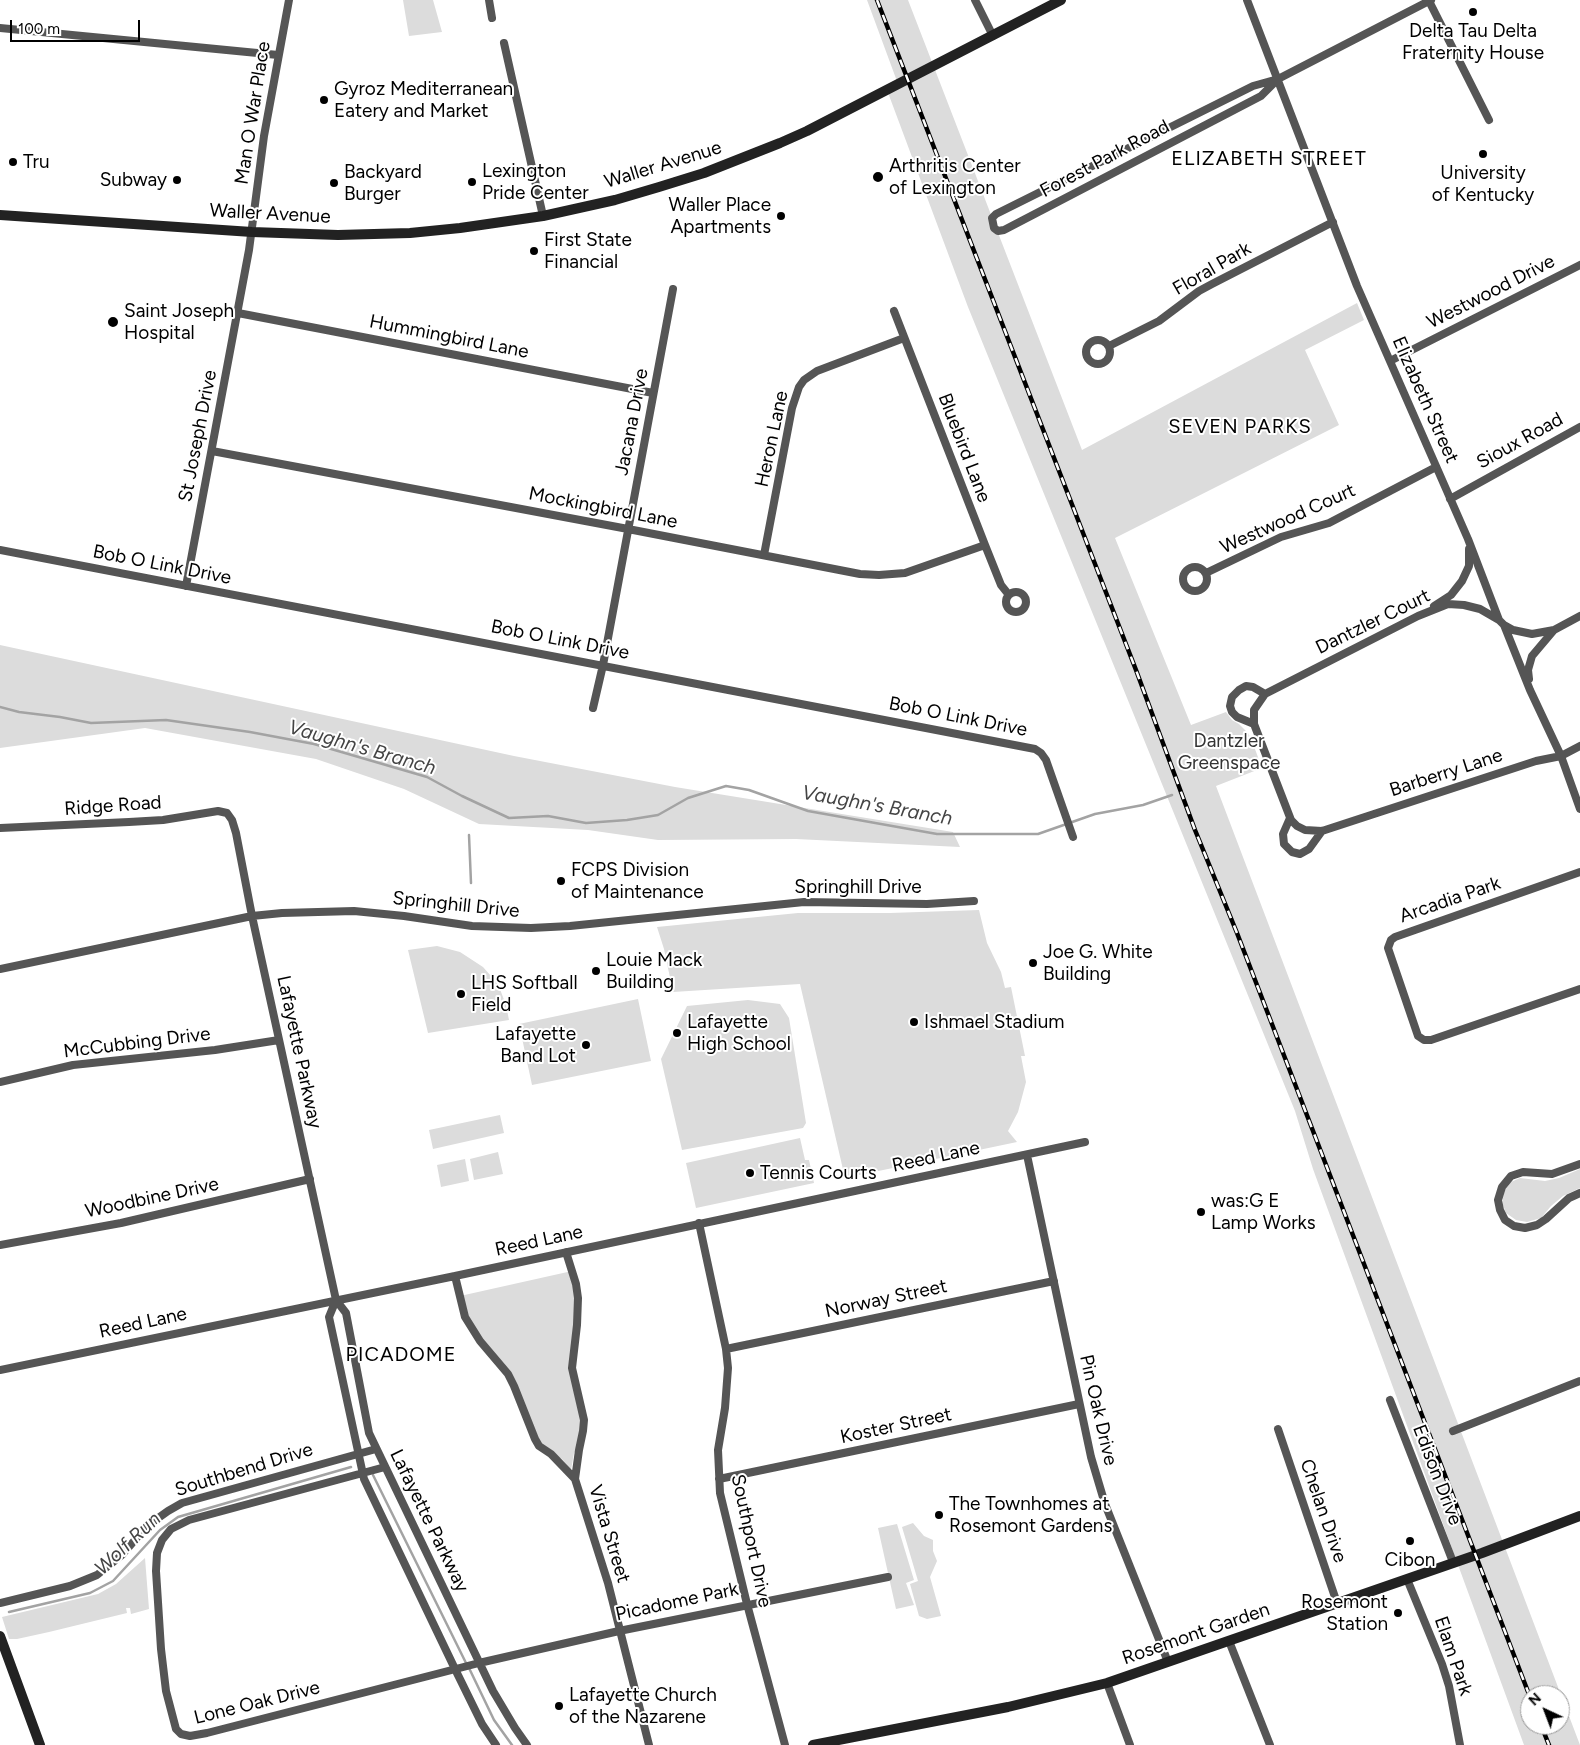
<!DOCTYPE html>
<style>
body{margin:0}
#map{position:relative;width:1580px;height:1745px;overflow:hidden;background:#fff;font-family:Figtree,sans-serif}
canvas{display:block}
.north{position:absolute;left:1520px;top:1685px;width:50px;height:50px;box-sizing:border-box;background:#fff;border:1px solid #999;border-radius:50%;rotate:317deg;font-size:14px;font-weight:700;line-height:20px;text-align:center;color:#000}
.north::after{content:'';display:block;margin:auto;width:18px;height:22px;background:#000;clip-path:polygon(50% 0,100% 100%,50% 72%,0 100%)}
.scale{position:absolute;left:10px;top:20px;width:130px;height:22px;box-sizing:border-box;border:2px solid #000;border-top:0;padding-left:6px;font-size:15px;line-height:18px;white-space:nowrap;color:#000;-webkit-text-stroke:4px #fff;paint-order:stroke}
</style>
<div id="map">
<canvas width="1580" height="1745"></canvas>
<div class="north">N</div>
<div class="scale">100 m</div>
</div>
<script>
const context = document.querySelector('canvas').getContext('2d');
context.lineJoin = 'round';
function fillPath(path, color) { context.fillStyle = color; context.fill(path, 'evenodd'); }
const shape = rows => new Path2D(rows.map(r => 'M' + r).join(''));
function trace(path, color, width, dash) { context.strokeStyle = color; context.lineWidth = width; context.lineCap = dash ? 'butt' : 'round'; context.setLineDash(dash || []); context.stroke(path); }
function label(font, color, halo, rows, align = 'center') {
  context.font = font + ' Figtree,sans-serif'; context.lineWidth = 4; context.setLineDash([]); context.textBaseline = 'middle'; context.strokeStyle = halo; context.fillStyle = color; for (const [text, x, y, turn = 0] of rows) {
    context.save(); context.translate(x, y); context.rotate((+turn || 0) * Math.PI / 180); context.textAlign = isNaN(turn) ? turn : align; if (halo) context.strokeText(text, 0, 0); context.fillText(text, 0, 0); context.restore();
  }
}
fillPath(shape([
 [403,0,433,0,442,32,409,36],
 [867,0,908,0,1082,450,1357,303,1364,320,1305,350,1339,425,1115,538,1191,725,1226,712,1232,720,1239,724,1248,733,1252,741,1262,768,1216,786,1580,1745,1524,1745,1313,1169,1295,1111,968,307,887,90,898,84],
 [1530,1695,1560,1695,1560,1725,1530,1725],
 [0,645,514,756,675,787,953,832,960,847,796,839,658,840,588,830,479,824,404,789,316,759,145,728,0,748],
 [979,910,987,943,1001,972,1005,988,1011,987,1025,1056,1021,1056,1026,1082,1018,1112,1008,1131,1017,1142,845,1178,800,984,673,992,664,949,657,927,798,913,890,913],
 [437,946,460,952,483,967,498,984,506,1005,509,1020,428,1033,408,950],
 [638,999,651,1061,532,1085,519,1024],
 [748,1000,780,1004,789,1018,806,1123,803,1128,682,1150,661,1059,687,1006],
 [500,1115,504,1133,433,1149,429,1130],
 [800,1138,805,1160,809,1160,814,1183,696,1208,686,1163],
 [498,1152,503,1174,474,1180,470,1159],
 [465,1159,469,1181,441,1187,437,1165],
 [1580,1169,1580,1188,1563,1196,1551,1206,1541,1218,1527,1222,1516,1220,1506,1213,1503,1205,1503,1198,1505,1190,1511,1182,1520,1178,1545,1181,1559,1178],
 [572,1271,576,1284,572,1358,583,1414,579,1448,574,1453,571,1470,562,1459,551,1454,541,1443,514,1386,475,1335,460,1296],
 [913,1523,924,1536,933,1540,933,1551,937,1561,930,1577,941,1616,927,1619,919,1616,910,1584,918,1581,902,1527],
 [897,1524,914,1580,906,1583,914,1605,896,1609,878,1528],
 [145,1558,149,1609,131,1614,130,1608,126,1608,127,1613,49,1632,17,1639,9,1639,2,1617,98,1594,116,1584]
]), '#dcdcdc');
trace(shape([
 [0,707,19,712,60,717,91,723,166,720,250,732,314,744,427,777,462,796,509,818,548,816,586,823,627,820,658,815,688,798,726,786,749,790,808,811,937,834,1038,834,1095,814,1143,805,1172,795],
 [469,835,471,883],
 [373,1475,466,1663],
 [9,1612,90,1593,113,1581,160,1530,178,1517,351,1467],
 [469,1668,494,1720,512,1745]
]), '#a3a3a3', 2.5);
trace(shape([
 [489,0,492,18],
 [975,0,993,36],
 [1247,0,1357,286,1468,539,1499,620,1504,625,1530,690,1561,756,1580,809],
 [1429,1,1489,120],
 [0,28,278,55],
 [504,43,543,216],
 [1278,79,1261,96,1004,230,998,231,994,228,992,218,996,214,1253,86,1278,79,1431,0],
 [894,311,985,545,1001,585,1009,595],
 [238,313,653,393],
 '1086 352a12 12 0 1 1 24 0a12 12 0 1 1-24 0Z',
 [1109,346,1159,321,1199,291,1212,284,1333,222],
 [1390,361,1580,265],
 [212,451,628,529,860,574,879,575,905,573,985,545],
 [1450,499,1580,427],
 [0,550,1035,749,1041,753,1046,760,1073,837],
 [764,555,792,408,799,387,804,380,817,371,904,338],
 '1183 579a12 12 0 1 1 24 0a12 12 0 1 1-24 0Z',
 [1206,573,1281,537,1329,523,1436,467],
 [186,586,249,250,264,136,289,0],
 '1006 602a10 10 0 1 1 20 0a10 10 0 1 1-20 0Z',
 [1434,606,1451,595,1462,581,1469,566,1469,549],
 [1499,620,1480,609,1464,605,1448,604,1418,616,1265,694,1254,710,1254,724,1291,820,1297,826,1305,830,1322,831,1536,761,1561,756,1580,746],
 [1504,625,1513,630,1532,634,1554,630,1580,616],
 [1529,679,1528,670,1532,656,1554,630],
 [593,708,603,665,673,289],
 [1254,724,1237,717,1232,712,1230,706,1232,697,1239,690,1246,686,1253,687,1265,694],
 [1290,818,1283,834,1284,844,1292,852,1300,854,1309,849,1322,831],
 [0,828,129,822,163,820,218,811,227,813,232,820,236,833,252,916,336,1300,346,1313,369,1433,493,1691,515,1728,527,1745],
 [1580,872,1395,937,1391,940,1388,948,1418,1036,1424,1040,1431,1040,1580,989],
 [0,969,252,916,282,913,354,911,404,916,472,926,531,928,570,926,804,902,927,904,974,901],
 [0,1082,73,1065,215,1050,279,1040],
 [1027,1155,1091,1457,1105,1504,1168,1662],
 [1580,1164,1552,1174,1523,1172,1511,1176,1502,1187,1498,1200,1500,1210,1505,1220,1514,1226,1525,1228,1537,1225,1546,1219,1569,1198,1580,1193],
 [699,1223,726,1349,728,1368,725,1408,718,1450,720,1493,747,1604,785,1745],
 [0,1245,121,1223,310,1179],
 [566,1252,576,1284,578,1298,577,1325,572,1368,584,1420,583,1431,579,1450,575,1479,608,1583,649,1745],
 [455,1276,465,1317,480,1341,508,1374,514,1386,535,1439,539,1446,551,1454,575,1479],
 [336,1300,329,1317,364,1479,455,1669,482,1724,496,1745],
 [726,1349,1054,1281],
 [0,1370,455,1276,1085,1142],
 [1390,1400,1453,1562],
 [1278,1429,1337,1603],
 [1453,1431,1580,1381],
 [385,1467,189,1520,171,1529,162,1540,157,1553,156,1571,161,1649,166,1691,176,1729,181,1734,190,1736,207,1733,479,1663,619,1631,888,1577],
 [719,1479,1079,1404],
 [1407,1579,1442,1664,1449,1686,1460,1745],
 [0,1603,70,1586,97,1575,122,1555,147,1526,168,1511,182,1503,376,1449],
 [1229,1641,1270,1745],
 [1107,1683,1130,1745]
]), '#555', 8);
trace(shape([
 [0,215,252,232,338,235,410,233,460,228,543,216,615,200,659,187,704,173,780,143,807,131,1061,0],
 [0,1636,40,1745],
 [813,1745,1008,1707,1107,1683,1482,1553,1580,1516]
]), '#222', 10);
const rail = shape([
 [877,0,1136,670,1195,830,1237,933,1323,1157,1530,1697],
 [1541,1725,1549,1745]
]);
trace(rail, '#000', 4.5);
trace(rail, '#fff', 2.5, [8]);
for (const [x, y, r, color] of [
 [1473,12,5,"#000"],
 [324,100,5,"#000"],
 [1483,154,5,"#000"],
 [13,162,5,"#000"],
 [878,177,6,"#000"],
 [177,180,5,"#000"],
 [472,182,5,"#000"],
 [334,183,5,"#000"],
 [781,216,5,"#000"],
 [534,251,5,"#000"],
 [113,322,6,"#000"],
 [561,881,5,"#000"],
 [1033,963,5,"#000"],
 [596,971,5,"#000"],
 [461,994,5,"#000"],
 [914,1022,5,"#000"],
 [677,1033,5,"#000"],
 [586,1045,5,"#000"],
 [750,1173,5,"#000"],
 [1201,1212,5,"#000"],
 [939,1515,5,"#000"],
 [1410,1541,5,"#000"],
 [1398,1613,5,"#000"],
 [559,1706,5,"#000"]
]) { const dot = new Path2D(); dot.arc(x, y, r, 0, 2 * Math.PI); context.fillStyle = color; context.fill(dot); trace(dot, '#fff', 2); }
label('19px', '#000', '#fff', [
 ["Delta Tau Delta",1473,31,"center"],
 ["Fraternity House",1473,53,"center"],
 ["Gyroz Mediterranean",334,89],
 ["Eatery and Market",334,111],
 ["Tru",23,162],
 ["Arthritis Center",889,166],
 ["of Lexington",889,188],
 ["Lexington",482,171],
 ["Pride Center",482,193],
 ["Backyard",344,172],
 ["Burger",344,194],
 ["University",1483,173,"center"],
 ["of Kentucky",1483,195,"center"],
 ["Subway",167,180,"right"],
 ["Waller Place",771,205,"right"],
 ["Apartments",771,227,"right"],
 ["First State",544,240],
 ["Financial",544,262],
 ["Saint Joseph",124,311],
 ["Hospital",124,333],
 ["FCPS Division",571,870],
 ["of Maintenance",571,892],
 ["Joe G. White",1043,952],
 ["Building",1043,974],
 ["Louie Mack",606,960],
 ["Building",606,982],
 ["LHS Softball",471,983],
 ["Field",471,1005],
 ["Lafayette",687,1022],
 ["High School",687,1044],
 ["Ishmael Stadium",924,1022],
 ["Lafayette",576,1034,"right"],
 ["Band Lot",576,1056,"right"],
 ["Tennis Courts",760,1173],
 ["was:G E",1211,1201],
 ["Lamp Works",1211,1223],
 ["The Townhomes at",949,1504],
 ["Rosemont Gardens",949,1526],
 ["Cibon",1410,1560,"center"],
 ["Rosemont",1388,1602,"right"],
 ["Station",1388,1624,"right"],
 ["Lafayette Church",569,1695],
 ["of the Nazarene",569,1717]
], 'left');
label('19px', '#000', '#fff', [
 ["Man O War Place",253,113,-81],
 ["Forest Park Road",1105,159,-28],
 ["Waller Avenue",663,165,-17],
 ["Waller Avenue",270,214,3],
 ["Floral Park",1212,269,-30],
 ["Westwood Drive",1491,292,-27],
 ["Hummingbird Lane",449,337,11],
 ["Elizabeth Street",1425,400,66],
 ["Jacana Drive",632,422,-79],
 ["St Joseph Drive",198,436,-79],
 ["Heron Lane",772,439,-78],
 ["Sioux Road",1520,441,-29],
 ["Bluebird Lane",964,448,69],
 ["Mockingbird Lane",603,508,11],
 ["Westwood Court",1288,519,-24],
 ["Bob O Link Drive",162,565,11],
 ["Dantzler Court",1373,622,-26],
 ["Bob O Link Drive",560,640,11],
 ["Bob O Link Drive",958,717,11],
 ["Barberry Lane",1446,773,-18],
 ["Ridge Road",113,806,-4],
 ["Springhill Drive",858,887],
 ["Arcadia Park",1450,900,-19],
 ["Springhill Drive",456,905,6],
 ["McCubbing Drive",137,1043,-7],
 ["Lafayette Parkway",299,1052,78],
 ["Reed Lane",936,1157,-12],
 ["Woodbine Drive",152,1198,-12],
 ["Reed Lane",539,1241,-12],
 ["Norway Street",886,1299,-12],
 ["Reed Lane",143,1323,-12],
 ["Pin Oak Drive",1098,1410,77],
 ["Koster Street",896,1426,-12],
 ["Southbend Drive",244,1470,-17],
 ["Edison Drive",1437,1475,69],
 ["Chelan Drive",1323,1511,71],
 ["Lafayette Parkway",429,1521,64],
 ["Vista Street",609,1534,73],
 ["Southport Drive",751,1541,78],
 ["Picadome Park",677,1602,-12],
 ["Rosemont Garden",1196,1634,-19],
 ["Elam Park",1453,1656,71],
 ["Lone Oak Drive",257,1703,-14]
]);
label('19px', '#333', '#fff', [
 ["Dantzler",1229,741],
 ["Greenspace",1229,763]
]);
context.letterSpacing = '1px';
label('20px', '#000', '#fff', [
 ["ELIZABETH STREET",1269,159],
 ["SEVEN PARKS",1240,427],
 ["PICADOME",401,1355]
]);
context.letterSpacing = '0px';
label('italic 20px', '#444', '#fff', [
 ["Vaughn's Branch",362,748,16],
 ["Vaughn's Branch",877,806,10],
 ["Wolf Run",128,1544,-43]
]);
</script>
